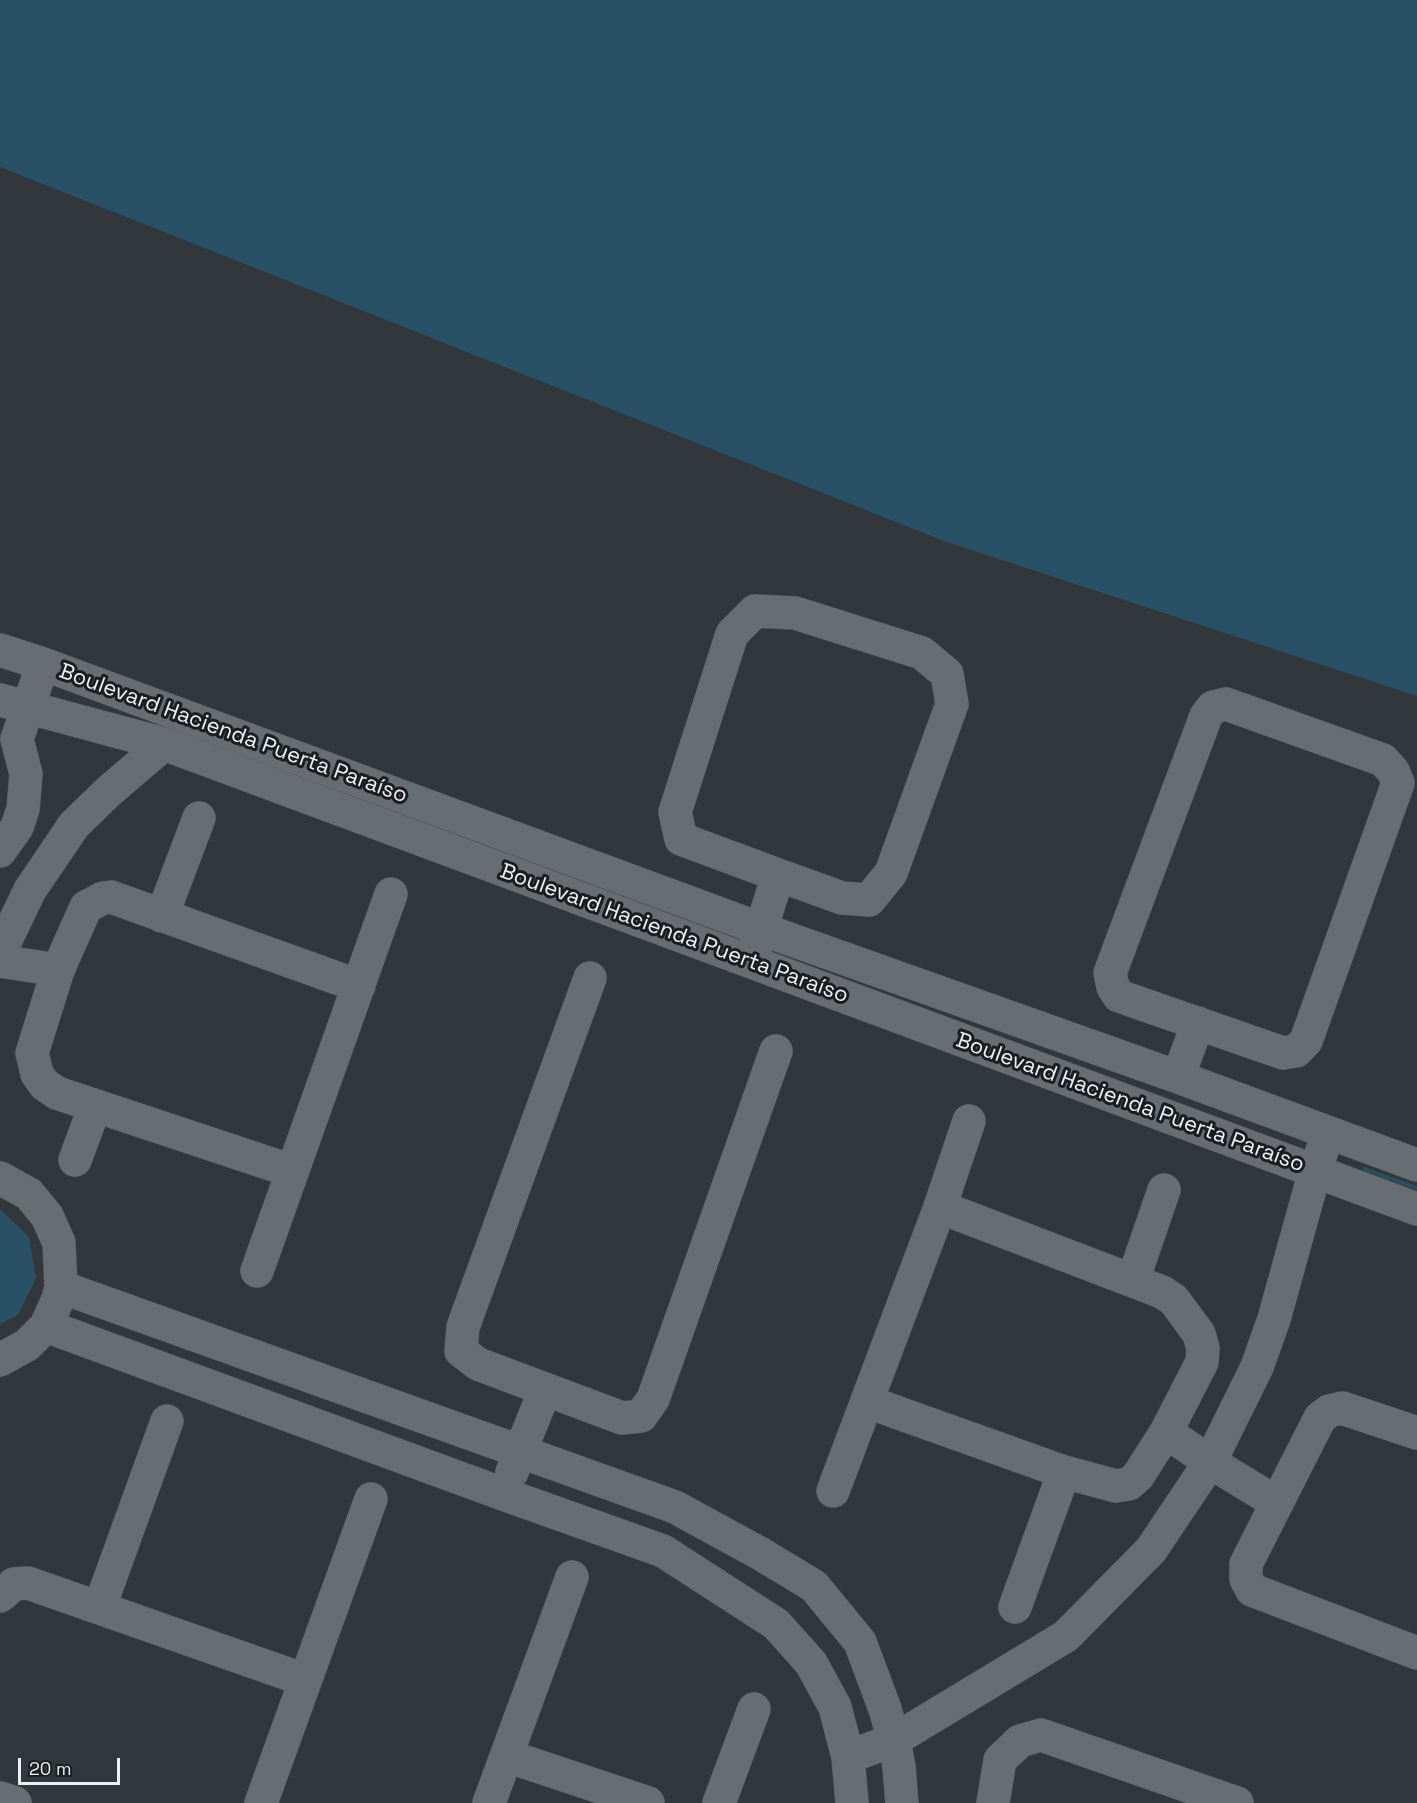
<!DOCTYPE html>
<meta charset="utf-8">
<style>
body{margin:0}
#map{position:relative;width:1417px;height:1803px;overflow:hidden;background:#31373b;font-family:"Space Grotesk",sans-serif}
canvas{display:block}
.scale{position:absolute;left:18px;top:1758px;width:102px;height:27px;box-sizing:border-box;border:3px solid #ecf0f2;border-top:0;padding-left:8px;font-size:18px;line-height:21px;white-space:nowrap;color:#ecf0f2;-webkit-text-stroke:4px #1b1e20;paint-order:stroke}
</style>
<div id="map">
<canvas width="1417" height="1803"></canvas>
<div class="scale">20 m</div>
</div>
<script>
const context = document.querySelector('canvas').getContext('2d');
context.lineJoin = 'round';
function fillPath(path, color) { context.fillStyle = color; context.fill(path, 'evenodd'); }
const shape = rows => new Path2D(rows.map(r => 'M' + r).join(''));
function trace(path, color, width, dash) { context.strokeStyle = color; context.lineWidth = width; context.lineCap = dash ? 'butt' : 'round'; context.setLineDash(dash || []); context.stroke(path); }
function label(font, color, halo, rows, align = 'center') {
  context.font = font + ' "Space Grotesk",sans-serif'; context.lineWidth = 6; context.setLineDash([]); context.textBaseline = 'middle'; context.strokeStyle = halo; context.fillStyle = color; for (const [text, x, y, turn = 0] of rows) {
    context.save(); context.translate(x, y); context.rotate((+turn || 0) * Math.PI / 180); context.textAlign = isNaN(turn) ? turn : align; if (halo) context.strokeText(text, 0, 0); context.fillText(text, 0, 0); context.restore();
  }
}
fillPath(shape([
 [0,0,1417,0,1417,696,944,541,0,167],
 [1364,1167,1417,1186,1417,1190,1362,1170],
 [0,1209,29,1237,36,1278,18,1315,0,1324]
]), '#295165');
const minor = shape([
 [0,650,43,664],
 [0,700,164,744,1417,1209],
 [1226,704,1383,760,1393,771,1398,783,1306,1041,1296,1051,1283,1053,1119,996,1113,987,1110,973,1206,716,1213,707,1226,704],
 [0,851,17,827,23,809,26,774,17,739,43,664,761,929,1178,1077,1417,1165],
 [162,916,199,818],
 [755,949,778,875,842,898,869,900,891,873,952,704,947,674,922,653,795,613,755,611,732,634,675,812,681,839,778,875],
 [0,952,30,890,74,825,108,792,164,744],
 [0,961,58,970],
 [590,978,463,1327,461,1351,478,1364,622,1418,641,1416,653,1399,776,1051],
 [1178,1077,1198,1023],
 [75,1160,95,1106],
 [292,1171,57,1093,45,1085,37,1074,32,1053,58,970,86,907,103,898,111,897,359,986],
 [0,1178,29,1194,47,1216,59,1243,61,1287,58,1299,46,1326,27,1345,0,1360],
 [257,1271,391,894],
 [1133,1280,1164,1190],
 [61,1287,675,1507,761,1554,814,1586,860,1642,885,1709,894,1740,899,1767,902,1803],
 [46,1326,503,1494,663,1551,776,1624,811,1663,835,1707,848,1757,852,1803],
 [868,1402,1064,1472,1116,1486,1129,1484,1138,1476,1166,1432,1202,1362,1203,1348,1199,1334,1174,1300,1162,1292,940,1207,969,1121],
 [1417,1433,1342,1408,1329,1411,1320,1418,1246,1564,1246,1579,1252,1590,1417,1653],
 [512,1472,545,1390],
 [833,1491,940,1207],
 [1277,1503,1210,1462,1257,1367,1274,1319,1315,1171,1322,1151],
 [0,1596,14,1584,28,1583,305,1680],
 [100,1606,167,1421],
 [1015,1607,1064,1472],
 [507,1756,648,1803],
 [848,1757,894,1740,1066,1636,1151,1550,1210,1462,1166,1432],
 [0,1798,15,1803],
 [261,1803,371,1499],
 [489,1803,572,1577],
 [719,1803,754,1709],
 [993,1803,1000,1760,1020,1741,1041,1735,1237,1803]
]);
trace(minor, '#505558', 34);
trace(minor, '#676e72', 33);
label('22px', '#ecf0f2', '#1b1e20', [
 ["Boulevard Hacienda Puerta Paraíso",233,734,20],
 ["Boulevard Hacienda Puerta Paraíso",674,934,20],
 ["Boulevard Hacienda Puerta Paraíso",1130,1103,20]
]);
</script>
